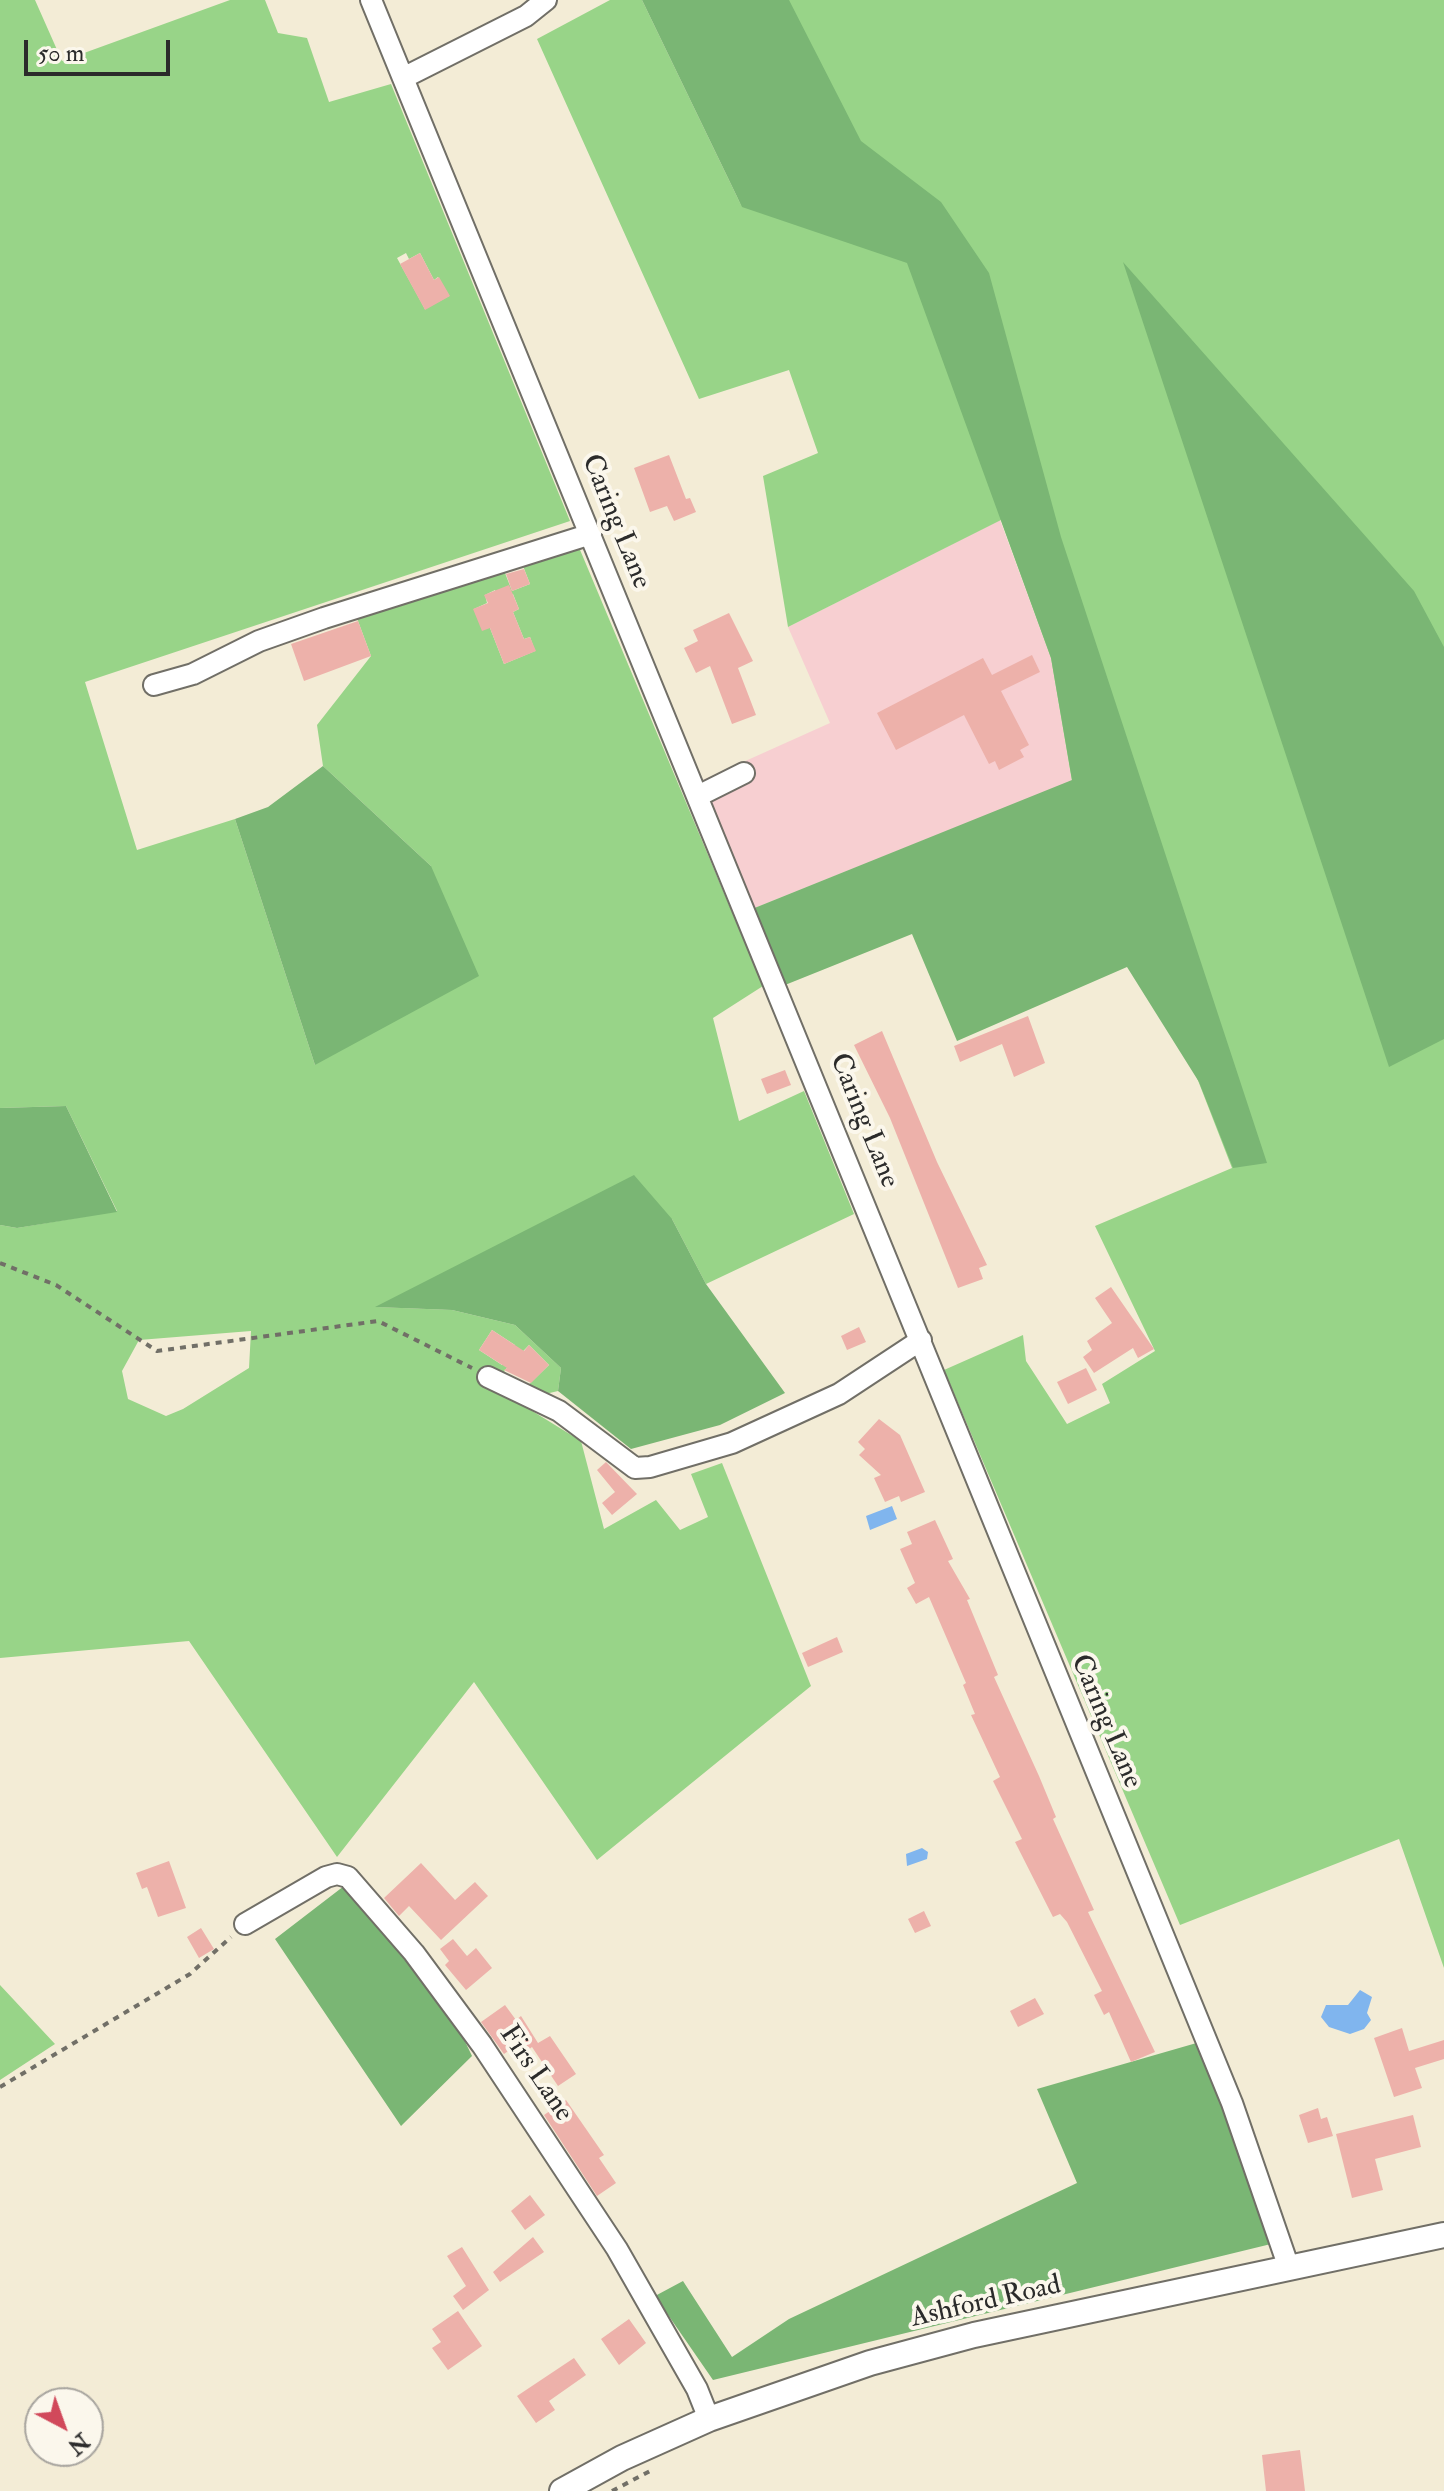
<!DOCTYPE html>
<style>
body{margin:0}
#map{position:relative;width:1444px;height:2491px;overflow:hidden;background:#f3ecd6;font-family:"IM FELL Double Pica",serif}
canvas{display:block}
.north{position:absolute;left:24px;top:2387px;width:80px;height:80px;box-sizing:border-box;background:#fbf7ec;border:2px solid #a8a59f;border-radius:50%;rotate:139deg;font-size:22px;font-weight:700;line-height:32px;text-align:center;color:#2b2b2b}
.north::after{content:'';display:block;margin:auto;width:28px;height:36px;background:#d1495b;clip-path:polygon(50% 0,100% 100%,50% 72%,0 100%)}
.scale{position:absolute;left:24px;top:40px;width:146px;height:36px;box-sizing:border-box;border:4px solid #2b2b2b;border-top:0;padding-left:10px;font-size:24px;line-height:28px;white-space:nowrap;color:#2b2b2b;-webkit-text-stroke:6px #fbf7ec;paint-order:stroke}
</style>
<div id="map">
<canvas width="1444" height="2491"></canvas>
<div class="north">N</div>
<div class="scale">50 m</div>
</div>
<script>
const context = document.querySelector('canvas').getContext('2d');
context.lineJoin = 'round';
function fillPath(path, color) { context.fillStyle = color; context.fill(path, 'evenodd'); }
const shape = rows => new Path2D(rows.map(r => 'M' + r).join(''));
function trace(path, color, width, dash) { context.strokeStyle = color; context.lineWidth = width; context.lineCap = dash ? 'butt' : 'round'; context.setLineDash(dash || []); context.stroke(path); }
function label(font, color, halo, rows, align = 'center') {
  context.font = font + ' "IM FELL Double Pica",serif'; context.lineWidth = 8; context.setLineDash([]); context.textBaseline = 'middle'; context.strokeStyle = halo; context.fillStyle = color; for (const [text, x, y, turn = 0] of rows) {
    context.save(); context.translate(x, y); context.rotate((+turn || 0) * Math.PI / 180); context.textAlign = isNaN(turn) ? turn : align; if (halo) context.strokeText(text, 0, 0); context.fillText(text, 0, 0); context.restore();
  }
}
fillPath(shape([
 [1000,520,1051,658,1072,781,752,909,703,780,830,723,788,627]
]), '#f7cfd1');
fillPath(shape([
 [0,0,35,0,62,61,230,0,265,0,278,33,307,38,329,102,391,84,570,521,85,682,137,850,235,819,315,1065,431,866,323,766,317,725,371,656,355,613,578,545,763,986,713,1018,739,1121,804,1091,854,1214,706,1284,672,1219,377,1307,452,1310,515,1325,561,1368,558,1391,516,1401,581,1441,604,1529,656,1500,680,1530,708,1517,691,1474,722,1463,811,1686,597,1860,474,1682,337,1857,189,1641,0,1658,0,1225,17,1228,117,1211,66,1106,0,1108],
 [406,253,409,259,420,253,434,280,438,277,449,296,425,309,397,258],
 [523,566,530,584,512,591,505,573],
 [495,590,499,599,513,594,519,609,513,612,524,639,530,637,535,651,504,664,490,628,474,609,487,603,485,595],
 [492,1330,515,1345,502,1365,479,1350],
 [251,1331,249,1368,183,1409,166,1416,128,1399,122,1371,139,1340],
 [529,1345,549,1365,523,1390,504,1371],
 [610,0,642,0,742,207,654,0,1444,0,1444,1968,1399,1839,1180,1925,944,1370,1023,1335,1026,1361,1067,1424,1110,1403,1102,1384,1155,1351,1095,1226,1232,1168,1150,957,1072,781,1051,658,1001,520,788,627,763,476,818,453,789,370,699,399,537,39],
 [0,1985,55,2044,0,2080]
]), '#98d488');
fillPath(shape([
 [642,0,789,0,861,141,941,202,989,273,1061,537,1267,1163,1233,1168,1199,1082,1127,967,957,1041,912,934,785,985,752,909,1072,780,1051,658,907,263,742,207],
 [1123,262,1414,591,1444,647,1444,1039,1389,1067],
 [323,766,431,866,479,976,315,1065,235,819,268,807],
 [66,1106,117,1212,17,1228,0,1225,0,1108],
 [634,1175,672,1219,706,1284,785,1393,720,1425,631,1449,558,1391,561,1368,515,1325,452,1310,375,1307],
 [344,1886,448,2006,472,2056,401,2126,275,1939],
 [1200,2042,1271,2244,713,2380,655,2296,683,2281,732,2357,789,2319,1077,2183,1037,2089]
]), '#7ab674');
fillPath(shape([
 [892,1506,897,1519,870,1530,866,1516],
 [922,1848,928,1852,927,1859,907,1866,906,1854],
 [1360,1990,1372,1997,1367,2013,1371,2020,1364,2029,1350,2034,1329,2027,1321,2017,1326,2005,1348,2005]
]), '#80b5ee');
fillPath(shape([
 [420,253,434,280,439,277,450,296,425,310,400,264],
 [669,455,686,499,690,498,696,512,674,521,667,506,650,512,634,468],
 [524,569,530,584,512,591,506,574],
 [509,585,519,609,513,612,524,639,530,637,536,651,504,664,490,628,482,631,473,609,488,603,484,595],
 [729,613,753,661,738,668,756,715,732,724,710,666,696,673,684,648,698,641,693,630],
 [358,621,371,656,304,681,291,644],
 [1032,655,1040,672,1001,691,1029,745,1020,750,1024,757,999,770,995,761,989,764,964,715,896,750,877,713,983,658,992,675],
 [1028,1016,1045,1063,1014,1077,1002,1044,960,1062,954,1046],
 [882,1031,937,1162,987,1265,979,1268,983,1279,958,1288,890,1118,854,1045],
 [785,1070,791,1085,767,1094,761,1079],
 [1111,1287,1154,1349,1138,1358,1133,1348,1094,1373,1083,1357,1092,1350,1087,1341,1112,1323,1095,1298],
 [859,1327,866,1342,847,1350,841,1336],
 [492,1330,524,1351,529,1345,549,1365,531,1383,504,1370,507,1368,479,1350],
 [1086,1368,1097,1390,1068,1404,1057,1382],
 [879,1419,900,1435,925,1492,901,1502,899,1496,885,1502,874,1478,881,1475,859,1455,865,1449,858,1442],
 [606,1462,637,1494,612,1515,602,1503,615,1492,597,1470],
 [935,1520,953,1559,948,1561,970,1599,967,1600,998,1675,994,1677,1039,1776,1056,1817,1053,1819,1094,1910,1088,1912,1155,2052,1131,2062,1109,2012,1104,2015,1094,1995,1102,1991,1067,1922,1060,1914,1053,1917,1015,1842,1022,1839,993,1781,1000,1777,971,1715,975,1714,963,1685,966,1683,929,1597,916,1604,907,1588,915,1583,900,1549,912,1544,907,1532],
 [837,1637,843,1652,808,1667,802,1653],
 [169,1861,186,1908,158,1917,147,1887,142,1889,136,1873],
 [421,1863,455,1900,475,1882,488,1896,441,1940,409,1906,399,1916,384,1898],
 [924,1911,931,1926,915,1933,908,1919],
 [201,1928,214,1949,199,1958,187,1937],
 [453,1939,467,1956,476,1948,492,1968,466,1990,445,1965,449,1961,440,1949],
 [1035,1998,1044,2014,1018,2027,1010,2011],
 [505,2005,516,2020,521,2016,538,2043,550,2036,576,2074,558,2086,532,2047,520,2056,514,2047,504,2054,481,2022],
 [1402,2028,1409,2051,1444,2040,1444,2059,1415,2068,1422,2088,1394,2097,1374,2038],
 [566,2100,604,2155,599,2158,616,2183,597,2196,544,2115],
 [1318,2108,1321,2119,1327,2117,1333,2136,1308,2143,1299,2115],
 [1413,2115,1421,2147,1375,2159,1383,2190,1352,2198,1336,2134],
 [530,2195,545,2215,525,2230,511,2211],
 [533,2237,544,2252,500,2282,493,2272],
 [462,2247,489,2290,463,2310,453,2296,466,2286,447,2256],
 [458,2311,482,2346,448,2370,432,2348,441,2342,432,2329],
 [629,2319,646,2343,619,2365,601,2339],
 [574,2358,586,2375,549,2401,555,2410,536,2423,517,2396],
 [1300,2450,1305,2491,1266,2491,1262,2455]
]), '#edb1aa');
const minor = shape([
 [371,0,1232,2103,1289,2268],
 [403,78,526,16,546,0],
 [154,685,193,674,259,641,324,618,591,534],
 [698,796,744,773],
 [488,1377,559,1411,635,1468,650,1467,732,1443,839,1394,921,1340],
 [245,1924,326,1877,337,1874,348,1877,414,1953,482,2045,617,2249,697,2389,709,2419]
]);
const major = shape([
 [562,2491,622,2458,709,2419,870,2363,974,2335,1444,2235]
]);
trace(minor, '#716f67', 24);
trace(major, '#716f67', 28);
trace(shape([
 [0,1263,56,1285,157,1351,378,1321,472,1368],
 [0,2087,190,1974,231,1937],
 [612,2491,652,2470]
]), '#716f67', 4, [6, 6]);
trace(minor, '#fff', 20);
trace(major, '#fff', 24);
label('28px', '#2b2b2b', '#fbf7ec', [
 ["Caring Lane",615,522,68],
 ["Caring Lane",863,1121,68],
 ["Caring Lane",1105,1722,67],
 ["Firs Lane",535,2074,56],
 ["Ashford Road",986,2303,-13]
]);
</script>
